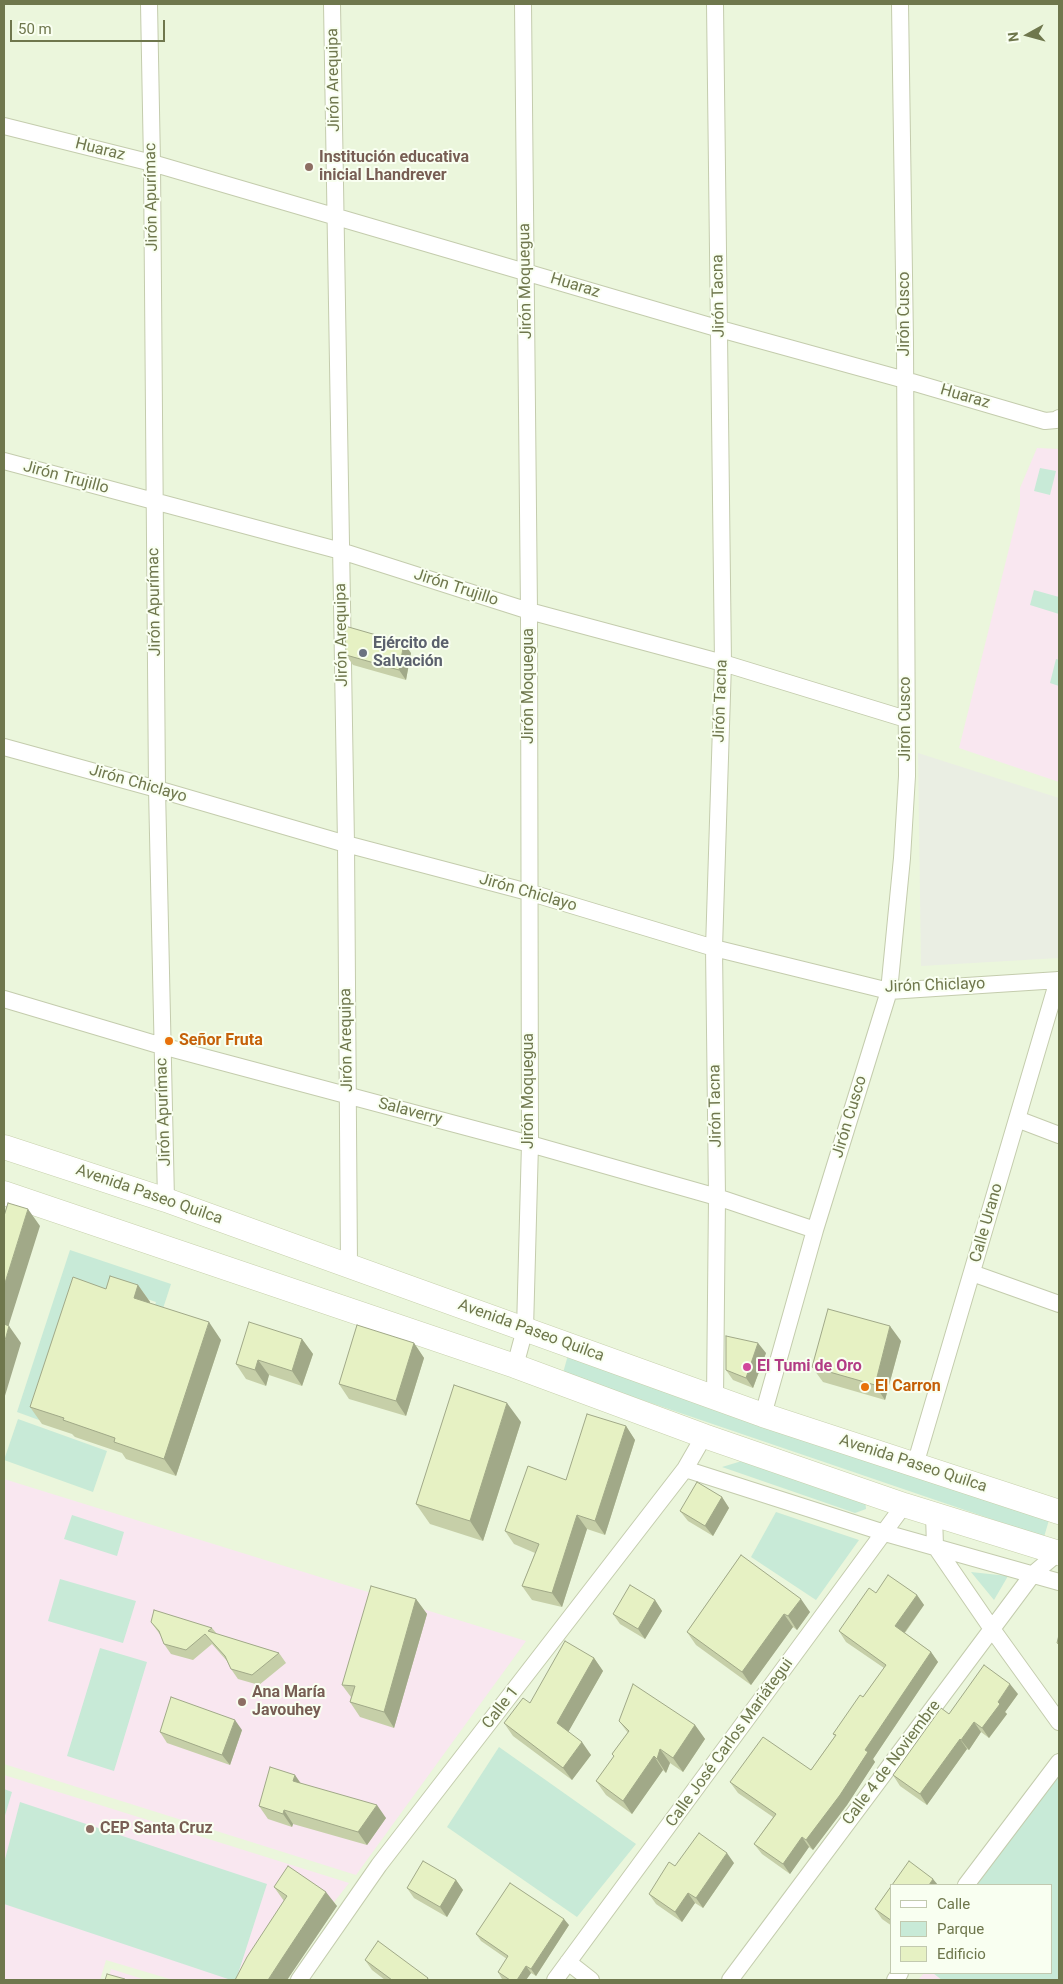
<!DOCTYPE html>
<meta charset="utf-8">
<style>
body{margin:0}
#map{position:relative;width:1063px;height:1984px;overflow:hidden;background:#f4fceb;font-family:Roboto,sans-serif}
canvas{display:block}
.frame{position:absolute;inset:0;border:5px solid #6f774d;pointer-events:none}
.legend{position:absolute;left:890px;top:1884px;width:162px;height:90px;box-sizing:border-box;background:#f9fff1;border:1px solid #c2c9af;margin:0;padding:6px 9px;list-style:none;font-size:15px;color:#6f774d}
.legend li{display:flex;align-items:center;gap:10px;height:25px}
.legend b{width:25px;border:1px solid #c2c9af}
.north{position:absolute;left:1003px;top:10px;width:50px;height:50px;-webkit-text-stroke:4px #f9fff1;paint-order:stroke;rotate:263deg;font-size:14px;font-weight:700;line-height:20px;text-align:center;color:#6f774d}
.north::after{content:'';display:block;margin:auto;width:18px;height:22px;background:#6f774d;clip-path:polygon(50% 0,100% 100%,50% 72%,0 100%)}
.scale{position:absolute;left:10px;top:20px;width:155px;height:22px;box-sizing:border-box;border:2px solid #6f774d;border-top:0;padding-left:6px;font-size:15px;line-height:18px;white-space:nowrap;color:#6f774d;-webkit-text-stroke:4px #f9fff1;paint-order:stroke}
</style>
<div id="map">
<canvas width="1063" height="1984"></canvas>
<div class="frame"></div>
<ul class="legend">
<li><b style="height:6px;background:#fff"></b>Calle</li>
<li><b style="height:14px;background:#c8ead7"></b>Parque</li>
<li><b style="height:14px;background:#e6f1c3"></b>Edificio</li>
</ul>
<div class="north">N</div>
<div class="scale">50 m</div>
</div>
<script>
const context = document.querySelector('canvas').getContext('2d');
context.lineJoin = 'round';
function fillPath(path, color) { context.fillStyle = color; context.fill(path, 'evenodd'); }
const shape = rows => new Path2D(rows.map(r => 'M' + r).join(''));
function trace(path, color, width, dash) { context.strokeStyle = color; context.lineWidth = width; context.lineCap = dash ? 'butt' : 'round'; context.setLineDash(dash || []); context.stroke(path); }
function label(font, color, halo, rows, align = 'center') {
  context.font = font + ' Roboto,sans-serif'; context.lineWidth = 4; context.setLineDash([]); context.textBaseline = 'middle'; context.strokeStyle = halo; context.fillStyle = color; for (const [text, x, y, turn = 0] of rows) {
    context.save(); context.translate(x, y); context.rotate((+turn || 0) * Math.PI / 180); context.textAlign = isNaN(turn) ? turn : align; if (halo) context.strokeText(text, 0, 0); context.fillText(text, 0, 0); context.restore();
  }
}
fillPath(shape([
 [4,4,1059,4,1059,1980,4,1980],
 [892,1885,1052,1885,1052,1973,892,1973]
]), '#ebf6dc');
fillPath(shape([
 [918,753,1059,798,1059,958,921,966]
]), '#eaeee3');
fillPath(shape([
 [1037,448,1059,449,1059,782,959,748,1020,505,1020,488],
 [4,1479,526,1641,356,1875,4,1764],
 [4,1775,349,1883,273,1980,173,1980,106,1960,100,1980,4,1980],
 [111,1969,146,1980,108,1980],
 [924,1973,933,1973,942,1980,918,1980]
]), '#f9e7f0');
fillPath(shape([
 [1040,468,1056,471,1050,495,1034,491],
 [1034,590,1059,597,1059,614,1030,605],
 [1056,659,1059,660,1059,686,1050,683],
 [70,1250,171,1284,126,1422,117,1419,156,1302,113,1288,108,1292,85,1285,39,1420,17,1412],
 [568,1355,1049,1520,1044,1537,563,1373],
 [18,1419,107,1451,93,1492,4,1460],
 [745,1460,865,1498,866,1509,855,1513,722,1467],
 [776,1512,859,1540,816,1600,751,1557],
 [72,1515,124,1532,117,1556,64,1539],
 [971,1572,1008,1576,994,1600],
 [60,1579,136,1601,123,1643,48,1621],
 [100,1648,147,1662,114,1771,67,1756],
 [499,1747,636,1844,577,1917,447,1827],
 [1059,1772,1059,1980,942,1980,933,1973,1052,1973,1052,1885,977,1885],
 [4,1789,12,1792,4,1819],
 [20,1802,267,1884,236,1980,231,1980,4,1904,4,1863]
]), '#c8ead7');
const street = shape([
 [149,4,152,163,157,789,166,1200],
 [332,4,346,844,349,1266],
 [4,126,152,163,720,329,905,380,1045,421,1056,420,1059,418],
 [4,461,341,551,529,611,723,663,906,719],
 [4,747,157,789,346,844,528,892,714,948,889,991,1059,980],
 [4,999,162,1046,530,1144,717,1197,815,1230],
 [1017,1119,1059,1135],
 [972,1273,1059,1304],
 [515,1366,525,1329,530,1144,529,611,523,4],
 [715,1398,717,1197,714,948,723,663,715,4],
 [763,1415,815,1230,889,991,902,858,907,776,905,342,900,4],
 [915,1465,1058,980],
 [685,1469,885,1533,1059,1582],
 [934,1515,935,1546,992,1629,1059,1722],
 [966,1885,1059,1762],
 [568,1962,591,1980],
 [299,1980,379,1865,685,1469,704,1436],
 [555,1980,904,1505],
 [730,1980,1033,1574,1059,1552],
 [895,1980,900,1973]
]);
const secondary = shape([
 [4,1147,166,1200,763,1415,1059,1512],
 [4,1193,515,1366,704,1436,904,1505,1059,1553]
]);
trace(street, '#c4ccad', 18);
trace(secondary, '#c8d1ad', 25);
trace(street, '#fff', 16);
trace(secondary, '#fff', 24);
fillPath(shape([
 [411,653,406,680,353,665,346,655],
 [138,1285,150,1302,150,1303,221,1340,176,1476,126,1459,122,1453,75,1437,72,1434,42,1424,30,1407,106,1289],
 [302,1339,313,1354,302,1386,269,1375,266,1386,246,1379,236,1364],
 [901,1341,885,1400,823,1382,812,1367],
 [414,1343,424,1358,406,1416,349,1399,339,1384],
 [766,1353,753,1388,733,1380,726,1370],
 [521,1422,483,1541,430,1524,416,1504],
 [626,1426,635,1440,605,1535,587,1529,562,1607,532,1600,522,1586,535,1553,514,1544,505,1531,566,1480],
 [722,1497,729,1508,713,1536,688,1521,680,1511],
 [741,1555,810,1612,797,1630,793,1627,751,1685,696,1645,687,1632],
 [876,1593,917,1595,924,1605,905,1633,931,1652,938,1662,873,1759,875,1762,847,1805,813,1850,809,1847,790,1874,762,1854,754,1844,773,1817,738,1793,730,1782,811,1770,835,1736,833,1734,863,1697,884,1668,846,1642,839,1631],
 [416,1599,427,1614,394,1728,360,1717,350,1702,351,1697,342,1685],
 [655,1600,662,1611,645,1639,620,1624,613,1614],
 [151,1622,212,1628,217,1634,279,1653,286,1663,259,1685,238,1679,231,1669,227,1661,212,1644,193,1660,171,1654,164,1644,161,1636],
 [594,1658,603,1671,568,1732,591,1755,572,1780,513,1736,504,1723,530,1703],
 [1018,1694,1005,1712,1007,1714,989,1738,981,1732,969,1750,967,1749,927,1805,900,1786,893,1775,949,1714],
 [619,1721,695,1725,705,1739,683,1772,670,1763,666,1773,663,1770,632,1814,606,1795,596,1781,614,1757,612,1754,628,1733],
 [242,1730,230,1765,167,1743,160,1732],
 [300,1783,386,1818,367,1845,293,1824,292,1827,268,1819,259,1806],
 [734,1863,703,1908,695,1903,682,1922,656,1904,649,1894,675,1866],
 [456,1880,463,1890,447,1917,414,1898,407,1888],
 [892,1885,892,1926,882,1919,875,1909],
 [274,1887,337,1906,287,1980,235,1980,284,1901],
 [569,1925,536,1976,531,1973,526,1980,504,1980,502,1979,498,1972,507,1959,481,1941,476,1934],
 [365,1960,428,1978,430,1980,385,1980,372,1970]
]), '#c6cfa8');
fillPath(shape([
 [404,643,411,653,406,680,399,670],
 [28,1209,40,1226,5,1337,4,1336,4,1286],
 [138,1285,150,1302,146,1315,134,1298],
 [209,1322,221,1340,176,1476,164,1459],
 [9,1326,21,1343,4,1399,4,1344],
 [890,1326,901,1341,885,1400,875,1385],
 [302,1339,313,1354,302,1386,292,1371],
 [414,1343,424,1358,406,1416,396,1401],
 [758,1343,766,1353,753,1388,746,1378],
 [258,1360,269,1375,266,1386,255,1370],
 [507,1403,521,1422,483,1541,470,1521],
 [626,1426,635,1440,605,1535,595,1521],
 [722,1497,729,1508,713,1536,705,1526],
 [577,1515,587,1529,562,1607,552,1593],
 [917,1595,924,1605,902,1636,895,1626],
 [416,1599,427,1614,394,1728,384,1712],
 [801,1599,810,1612,797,1630,788,1616],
 [655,1600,662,1611,645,1639,638,1629],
 [784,1614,793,1627,751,1685,742,1672],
 [931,1652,938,1662,873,1759,875,1762,847,1805,813,1850,806,1840,865,1750],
 [594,1658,603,1671,566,1736,557,1723],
 [1010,1684,1018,1694,1005,1712,1007,1714,989,1738,982,1728,998,1702],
 [235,1720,242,1730,230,1765,222,1755],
 [974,1722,981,1732,969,1750,961,1740],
 [695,1725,705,1739,683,1772,673,1758],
 [960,1739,967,1749,927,1805,920,1794],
 [582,1742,591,1755,572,1780,563,1768],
 [660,1749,670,1763,666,1773,657,1759],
 [654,1756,663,1770,632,1814,623,1801],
 [295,1775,304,1788,293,1781],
 [377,1805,386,1818,367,1845,358,1832],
 [284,1810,293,1824,292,1827,283,1814],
 [802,1837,809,1847,790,1874,783,1864],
 [727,1853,734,1863,703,1908,696,1898],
 [933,1879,938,1885,929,1885],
 [456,1880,463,1890,447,1917,440,1907],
 [326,1892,337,1906,287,1980,268,1980,281,1960],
 [688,1893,695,1903,682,1922,675,1912],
 [564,1919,569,1925,536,1976,531,1969],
 [526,1966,531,1973,526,1980,517,1980]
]), '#a1a988');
const building = shape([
 [345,626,404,643,399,670,346,655,345,626],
 [8,1203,28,1209,4,1286,4,1216,8,1203],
 [110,1276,138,1285,134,1298,209,1322,164,1459,114,1442,115,1438,63,1420,64,1418,30,1407,73,1277,106,1289,110,1276],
 [828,1309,890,1326,875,1385,812,1367,828,1309],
 [249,1322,302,1339,292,1371,258,1360,255,1370,236,1364,249,1322],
 [4,1324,9,1326,4,1344,4,1324],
 [357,1325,414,1343,396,1401,339,1384,357,1325],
 [726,1336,758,1343,746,1378,726,1370,726,1336],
 [454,1385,507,1403,470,1521,416,1504,454,1385],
 [587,1414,626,1426,595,1521,577,1515,552,1593,522,1586,539,1544,505,1531,528,1466,566,1480,587,1414],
 [697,1482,722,1497,705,1526,680,1511,697,1482],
 [741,1555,801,1599,788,1616,784,1614,742,1672,687,1632,741,1555],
 [888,1575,917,1595,895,1626,931,1652,865,1750,868,1752,840,1795,806,1840,802,1837,783,1864,754,1844,776,1814,730,1782,763,1737,811,1770,836,1735,833,1734,860,1695,863,1697,886,1665,839,1631,869,1588,876,1593,888,1575],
 [630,1585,655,1600,638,1629,613,1614,630,1585],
 [371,1586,416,1599,384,1712,350,1702,355,1686,342,1685,371,1586],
 [154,1610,212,1628,208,1631,279,1653,252,1675,231,1669,225,1656,205,1634,186,1650,164,1644,159,1631,151,1622,154,1610],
 [1059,1635,1059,1644,1057,1643,1059,1635],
 [565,1641,594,1658,557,1723,582,1742,563,1768,504,1723,523,1698,530,1703,565,1641],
 [984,1665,1010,1684,998,1702,1000,1704,982,1728,974,1722,961,1740,960,1739,920,1794,893,1775,941,1708,949,1714,984,1665],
 [633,1684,695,1725,673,1758,660,1749,657,1759,654,1756,623,1801,596,1781,614,1756,612,1754,629,1731,619,1721,633,1684],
 [171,1697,235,1720,222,1755,160,1732,171,1697],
 [270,1767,295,1775,293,1781,377,1805,358,1832,284,1810,283,1814,259,1806,270,1767],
 [699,1833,727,1853,696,1898,688,1893,675,1912,649,1894,669,1862,675,1866,699,1833],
 [423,1861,456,1880,440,1907,407,1888,423,1861],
 [909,1861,933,1879,929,1885,892,1885,892,1921,875,1909,909,1861],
 [288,1866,326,1892,281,1960,268,1980,235,1980,247,1957,287,1896,274,1887,288,1866],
 [510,1883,564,1919,531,1969,526,1966,517,1980,510,1980,498,1972,508,1956,476,1934,510,1883],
 [378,1941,428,1978,426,1980,392,1980,365,1960,378,1941],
 [107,1974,125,1979,125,1980,105,1980,107,1974]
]);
fillPath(building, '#e6f1c3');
trace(building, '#a1a988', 1);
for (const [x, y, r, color] of [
 [309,167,5,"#8d6e63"],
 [363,653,5,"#6b7280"],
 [169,1041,5,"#e8710a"],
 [747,1367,5,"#d1479c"],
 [865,1387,5,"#e8710a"],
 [242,1702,5,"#8d6e63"],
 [90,1829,5,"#8d6e63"]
]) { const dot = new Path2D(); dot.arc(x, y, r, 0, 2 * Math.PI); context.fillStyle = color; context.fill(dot); trace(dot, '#f9fff1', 2); }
label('16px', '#6f774d', '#f9fff1', [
 ["Jirón Arequipa",334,80,-91],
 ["Huaraz",100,150,14],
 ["Jirón Apurímac",152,197,-91],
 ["Jirón Moquegua",526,281,-91],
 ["Huaraz",575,286,17],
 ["Jirón Tacna",719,296,-91],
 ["Jirón Cusco",905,314,-90],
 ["Huaraz",965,397,16],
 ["Jirón Trujillo",66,478,15],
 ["Jirón Trujillo",456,588,18],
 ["Jirón Apurímac",155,602,-91],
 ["Jirón Arequipa",342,635,-91],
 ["Jirón Moquegua",529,686,-90],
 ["Jirón Tacna",721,701,-88],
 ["Jirón Cusco",906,719,-90],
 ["Jirón Chiclayo",138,784,16],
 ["Jirón Chiclayo",528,893,16],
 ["Jirón Chiclayo",935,986,-2],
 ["Jirón Arequipa",347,1040,-91],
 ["Jirón Moquegua",529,1091,-90],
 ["Jirón Tacna",716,1106,-91],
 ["Jirón Apurímac",164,1112,-92],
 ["Salaverry",410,1112,15],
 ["Jirón Cusco",850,1117,-73],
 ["Avenida Paseo Quilca",149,1195,19],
 ["Calle Urano",987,1223,-74],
 ["Avenida Paseo Quilca",531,1331,20],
 ["Avenida Paseo Quilca",913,1464,18],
 ["Calle 1",501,1708,-52],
 ["Calle José Carlos Mariátegui",730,1743,-54],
 ["Calle 4 de Noviembre",892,1763,-53]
]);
label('bold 16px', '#785e54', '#f9fff1', [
 ["Institución educativa",319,158],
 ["inicial Lhandrever",319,176],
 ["Ana María",252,1693],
 ["Javouhey",252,1711],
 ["CEP Santa Cruz",100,1829]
], 'left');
label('bold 16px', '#5b616d', '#f9fff1', [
 ["Ejército de",373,644],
 ["Salvación",373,662]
], 'left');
label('bold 16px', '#c56008', '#f9fff1', [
 ["Señor Fruta",179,1041],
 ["El Carron",875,1387]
], 'left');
label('bold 16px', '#b23c85', '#f9fff1', [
 ["El Tumi de Oro",757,1367]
], 'left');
</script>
